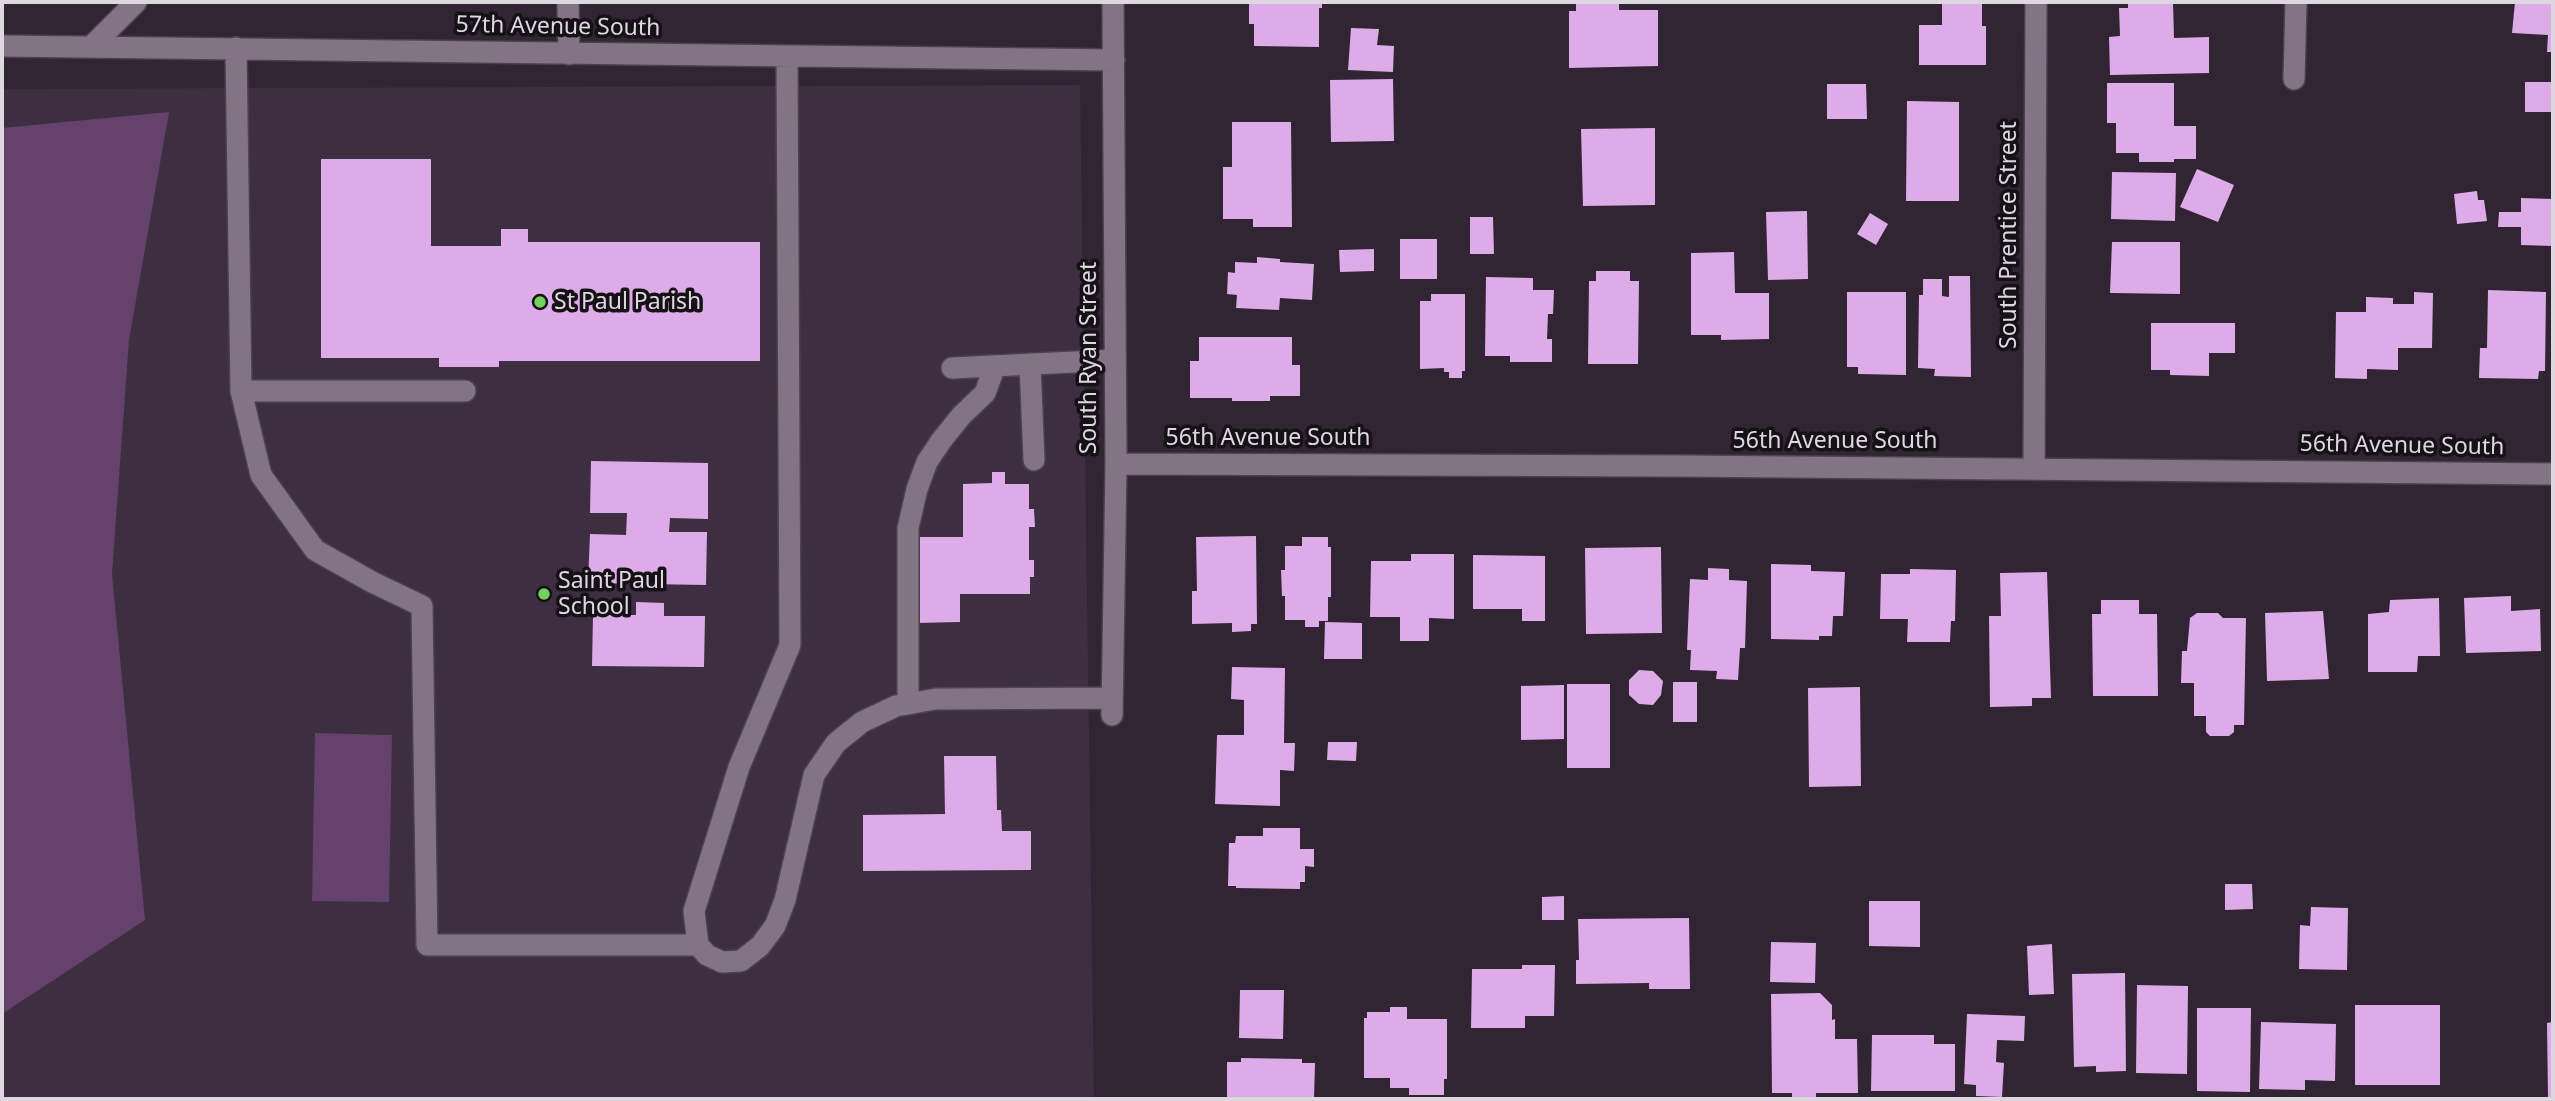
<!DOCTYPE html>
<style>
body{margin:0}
#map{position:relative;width:2555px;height:1101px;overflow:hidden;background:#312533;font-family:"Noto Sans",sans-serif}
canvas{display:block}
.frame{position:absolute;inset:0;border:4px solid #ded7e0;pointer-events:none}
</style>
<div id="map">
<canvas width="2555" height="1101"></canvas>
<div class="frame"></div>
</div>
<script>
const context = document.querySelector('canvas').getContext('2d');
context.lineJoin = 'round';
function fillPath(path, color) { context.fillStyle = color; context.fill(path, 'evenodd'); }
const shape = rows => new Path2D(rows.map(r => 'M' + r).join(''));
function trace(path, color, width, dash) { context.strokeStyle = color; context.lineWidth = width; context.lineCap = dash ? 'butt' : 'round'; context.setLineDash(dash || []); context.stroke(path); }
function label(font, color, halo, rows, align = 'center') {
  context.font = font + ' "Noto Sans",sans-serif'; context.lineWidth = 7; context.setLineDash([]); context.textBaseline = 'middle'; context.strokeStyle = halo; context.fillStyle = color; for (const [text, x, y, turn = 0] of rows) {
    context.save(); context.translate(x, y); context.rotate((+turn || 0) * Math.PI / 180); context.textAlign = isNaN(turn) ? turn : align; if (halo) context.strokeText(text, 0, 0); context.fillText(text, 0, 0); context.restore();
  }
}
fillPath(shape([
 [1080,85,1094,1099,2,1099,2,89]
]), '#3e2e41');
fillPath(shape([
 [169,112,129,340,112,574,145,920,2,1014,2,128],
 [315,733,392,735,389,902,312,901]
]), '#64426b');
fillPath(shape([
 [1249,2,1322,2,1322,8,1319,8,1319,47,1254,46,1254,24,1249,24],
 [1576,2,1619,2,1619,10,1658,10,1658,66,1569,68,1569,11,1576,11],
 [1942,2,1982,2,1982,26,1986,26,1986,65,1919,65,1919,25,1942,25],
 [2128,2,2173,2,2174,38,2209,37,2209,73,2110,75,2109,37,2120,36,2119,8,2128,8],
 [2515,2,2553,2,2553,52,2547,52,2548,35,2512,33],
 [1351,28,1379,29,1377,45,1394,46,1393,72,1348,70],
 [1393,79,1394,141,1331,142,1330,80],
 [2525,82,2553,82,2553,112,2525,112],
 [2107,83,2174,83,2174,126,2196,126,2196,159,2174,159,2174,162,2139,162,2139,153,2116,153,2116,123,2107,123],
 [1827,84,1866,84,1867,119,1827,119],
 [1907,101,1959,102,1959,201,1906,201],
 [1232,122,1291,122,1292,227,1253,227,1253,219,1223,219,1223,167,1232,167],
 [1655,128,1655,205,1583,206,1581,129],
 [321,159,431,159,431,246,501,246,501,229,528,229,528,242,760,242,760,361,499,361,499,367,439,367,439,358,321,358],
 [2197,169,2234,185,2218,222,2180,207],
 [2112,172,2176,173,2175,221,2111,219],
 [2477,191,2478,200,2484,200,2487,221,2457,224,2454,194],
 [2521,198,2553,199,2553,246,2521,245,2521,227,2498,227,2499,212,2521,212],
 [1807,211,1808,279,1768,280,1766,212],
 [1870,213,1888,224,1876,245,1857,234],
 [1470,217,1493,217,1494,254,1470,254],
 [1400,239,1437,239,1437,279,1400,279],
 [2112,242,2180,242,2180,294,2110,293],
 [1374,249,1374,271,1340,272,1339,250],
 [1734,252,1735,293,1769,293,1769,339,1721,340,1721,335,1691,335,1691,253],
 [1257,257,1280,259,1280,262,1314,264,1312,300,1280,298,1279,310,1236,308,1237,295,1227,294,1228,272,1235,273,1235,262,1257,263],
 [1596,271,1630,271,1630,281,1639,281,1638,364,1588,364,1589,281,1596,281],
 [1949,276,1970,276,1971,377,1934,376,1935,369,1918,368,1919,295,1923,295,1923,279,1942,279,1942,296,1949,297],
 [1486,277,1533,278,1533,290,1554,290,1553,314,1548,314,1547,339,1552,339,1552,362,1510,362,1510,356,1485,356],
 [2488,290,2546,292,2545,371,2539,371,2538,379,2479,378,2480,348,2487,348],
 [1847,292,1906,292,1906,375,1858,374,1858,367,1847,367],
 [2414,292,2433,293,2432,348,2398,348,2398,370,2367,369,2367,379,2335,378,2336,312,2366,312,2366,297,2393,298,2393,304,2414,304],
 [1431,294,1465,294,1465,371,1462,371,1462,378,1449,378,1449,372,1444,372,1444,368,1420,369,1420,301,1431,301],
 [2151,323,2235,323,2235,353,2209,353,2209,376,2170,375,2170,370,2151,370],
 [1199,337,1292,337,1292,365,1300,365,1300,396,1270,396,1270,401,1232,401,1232,398,1190,398,1190,361,1199,361],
 [591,461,708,463,708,519,670,518,669,532,707,532,706,585,588,583,590,534,626,535,627,513,590,513],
 [992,472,1005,472,1005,484,1029,484,1029,509,1034,509,1035,527,1029,527,1029,560,1034,560,1034,577,1030,577,1030,594,960,594,960,622,916,623,915,537,963,537,963,484,992,483],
 [1256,536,1257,624,1251,624,1251,631,1232,632,1232,623,1192,624,1192,591,1197,591,1196,537],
 [1302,537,1328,537,1328,547,1331,547,1331,597,1328,597,1328,621,1319,621,1319,627,1305,627,1305,620,1285,620,1285,596,1282,596,1281,570,1285,570,1285,546,1302,546],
 [1661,547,1662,633,1586,634,1585,548],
 [1411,554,1454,554,1454,619,1429,618,1429,641,1400,641,1400,617,1370,617,1371,561,1411,561],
 [1473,555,1545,556,1545,621,1522,621,1522,609,1473,609],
 [1771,564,1811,565,1811,571,1845,572,1843,616,1833,616,1832,636,1819,636,1819,640,1771,639],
 [1708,568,1729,569,1729,580,1747,581,1745,648,1740,648,1738,680,1716,679,1717,671,1690,670,1691,650,1687,650,1690,579,1708,580],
 [1910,569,1956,570,1955,621,1951,621,1950,642,1907,642,1908,619,1880,619,1881,574,1910,574],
 [2047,572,2051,698,2032,698,2032,706,1990,707,1989,616,2001,616,2000,573],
 [2511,596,2511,611,2540,609,2541,651,2466,653,2464,598],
 [2439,598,2440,656,2418,656,2417,672,2368,672,2368,614,2389,612,2390,600],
 [2101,600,2139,600,2139,614,2157,614,2158,696,2093,696,2092,614,2101,614],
 [636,602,664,603,664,616,705,616,704,667,592,666,593,615,636,615],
 [2323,611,2329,679,2267,681,2265,613],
 [2197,613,2218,613,2223,618,2246,618,2244,725,2234,725,2234,732,2229,736,2210,736,2206,732,2206,716,2194,716,2194,683,2181,683,2182,651,2187,651,2190,618],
 [1325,622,1362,623,1362,659,1324,659],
 [1232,667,1285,668,1284,743,1295,743,1294,771,1280,770,1280,806,1215,804,1217,735,1244,735,1244,700,1231,699],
 [1639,670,1653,671,1663,681,1661,695,1653,705,1639,704,1629,695,1629,680],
 [1673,682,1697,682,1697,722,1673,722],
 [1567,684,1610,684,1610,768,1567,768],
 [1564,685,1564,739,1521,740,1521,686],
 [1860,687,1861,786,1809,787,1808,688],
 [1328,742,1357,742,1356,761,1327,760],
 [944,756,996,756,997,810,1001,810,1002,831,1031,831,1031,870,863,871,863,815,945,814],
 [1263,828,1300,828,1300,849,1314,849,1314,867,1305,866,1305,882,1300,882,1300,889,1236,888,1236,886,1228,886,1229,843,1235,843,1236,836,1263,836],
 [2225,884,2252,884,2253,909,2225,910],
 [1564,896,1564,920,1542,920,1542,897],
 [1869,901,1920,901,1920,947,1869,946],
 [2311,907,2348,908,2347,970,2299,969,2300,925,2310,926],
 [1689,918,1690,989,1649,989,1649,983,1576,984,1576,960,1579,960,1578,919],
 [1771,942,1816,943,1815,983,1770,982],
 [2052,944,2054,994,2029,995,2027,946],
 [1522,965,1555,965,1554,1016,1525,1016,1525,1028,1471,1028,1472,969,1522,969],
 [2125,973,2126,1071,2096,1072,2096,1066,2074,1067,2072,974],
 [2137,985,2188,986,2187,1074,2136,1073],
 [1240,990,1284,990,1283,1039,1239,1038],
 [1820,993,1832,1005,1832,1020,1835,1019,1835,1039,1857,1039,1858,1093,1816,1093,1816,1097,1792,1098,1792,1093,1772,1093,1771,994],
 [2355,1005,2440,1005,2440,1085,2355,1085],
 [1390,1007,1407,1007,1407,1019,1447,1019,1447,1079,1444,1079,1444,1095,1409,1095,1409,1088,1390,1088,1390,1078,1364,1078,1364,1018,1367,1018,1367,1012,1390,1012],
 [2197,1008,2251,1008,2250,1092,2197,1091],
 [1967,1014,2025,1016,2024,1041,1997,1040,1996,1062,2004,1063,2002,1097,1976,1096,1976,1085,1964,1084],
 [2261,1022,2336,1024,2335,1081,2305,1080,2305,1090,2259,1089],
 [2553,1022,2553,1099,2548,1099,2547,1023],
 [1872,1035,1934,1035,1934,1044,1955,1044,1955,1091,1871,1091],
 [1241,1058,1302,1059,1302,1063,1315,1063,1314,1099,1227,1099,1227,1062,1241,1062]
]), '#ddace8');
const minor = shape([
 [568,2,569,54],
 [2,46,1114,60],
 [91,47,136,2],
 [236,48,241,391,261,475,315,550,372,582,422,606,427,945,698,945],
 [787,57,790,645,739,767,694,911,698,945,707,955,722,962,741,961,760,946,775,926,785,900,814,775,836,743,862,722,896,706,936,699,1112,698],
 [2294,79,2296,2],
 [1030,364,1034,460],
 [952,368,1115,360],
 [241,391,465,391],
 [1116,464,1681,466,2553,474],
 [2034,469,2036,2],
 [908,704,908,528,917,489,927,462,941,441,961,416,985,393,995,366],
 [1112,715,1116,464,1113,2]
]);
trace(minor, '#4c424e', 24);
trace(minor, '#827484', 21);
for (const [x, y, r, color] of [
 [540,302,7,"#71d35e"],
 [544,594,7,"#71d35e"]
]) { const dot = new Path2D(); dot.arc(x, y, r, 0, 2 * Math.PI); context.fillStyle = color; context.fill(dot); trace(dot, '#161117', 2.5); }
label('23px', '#ded7e0', '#161117', [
 ["57th Avenue South",558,27,1],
 ["South Prentice Street",2009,235,-90],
 ["South Ryan Street",1089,358,-90],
 ["56th Avenue South",1268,438],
 ["56th Avenue South",1835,441],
 ["56th Avenue South",2402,446,1]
]);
label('23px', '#ded7e0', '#161117', [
 ["St Paul Parish",554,302],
 ["Saint Paul",558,581],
 ["School",558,607]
], 'left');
</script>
